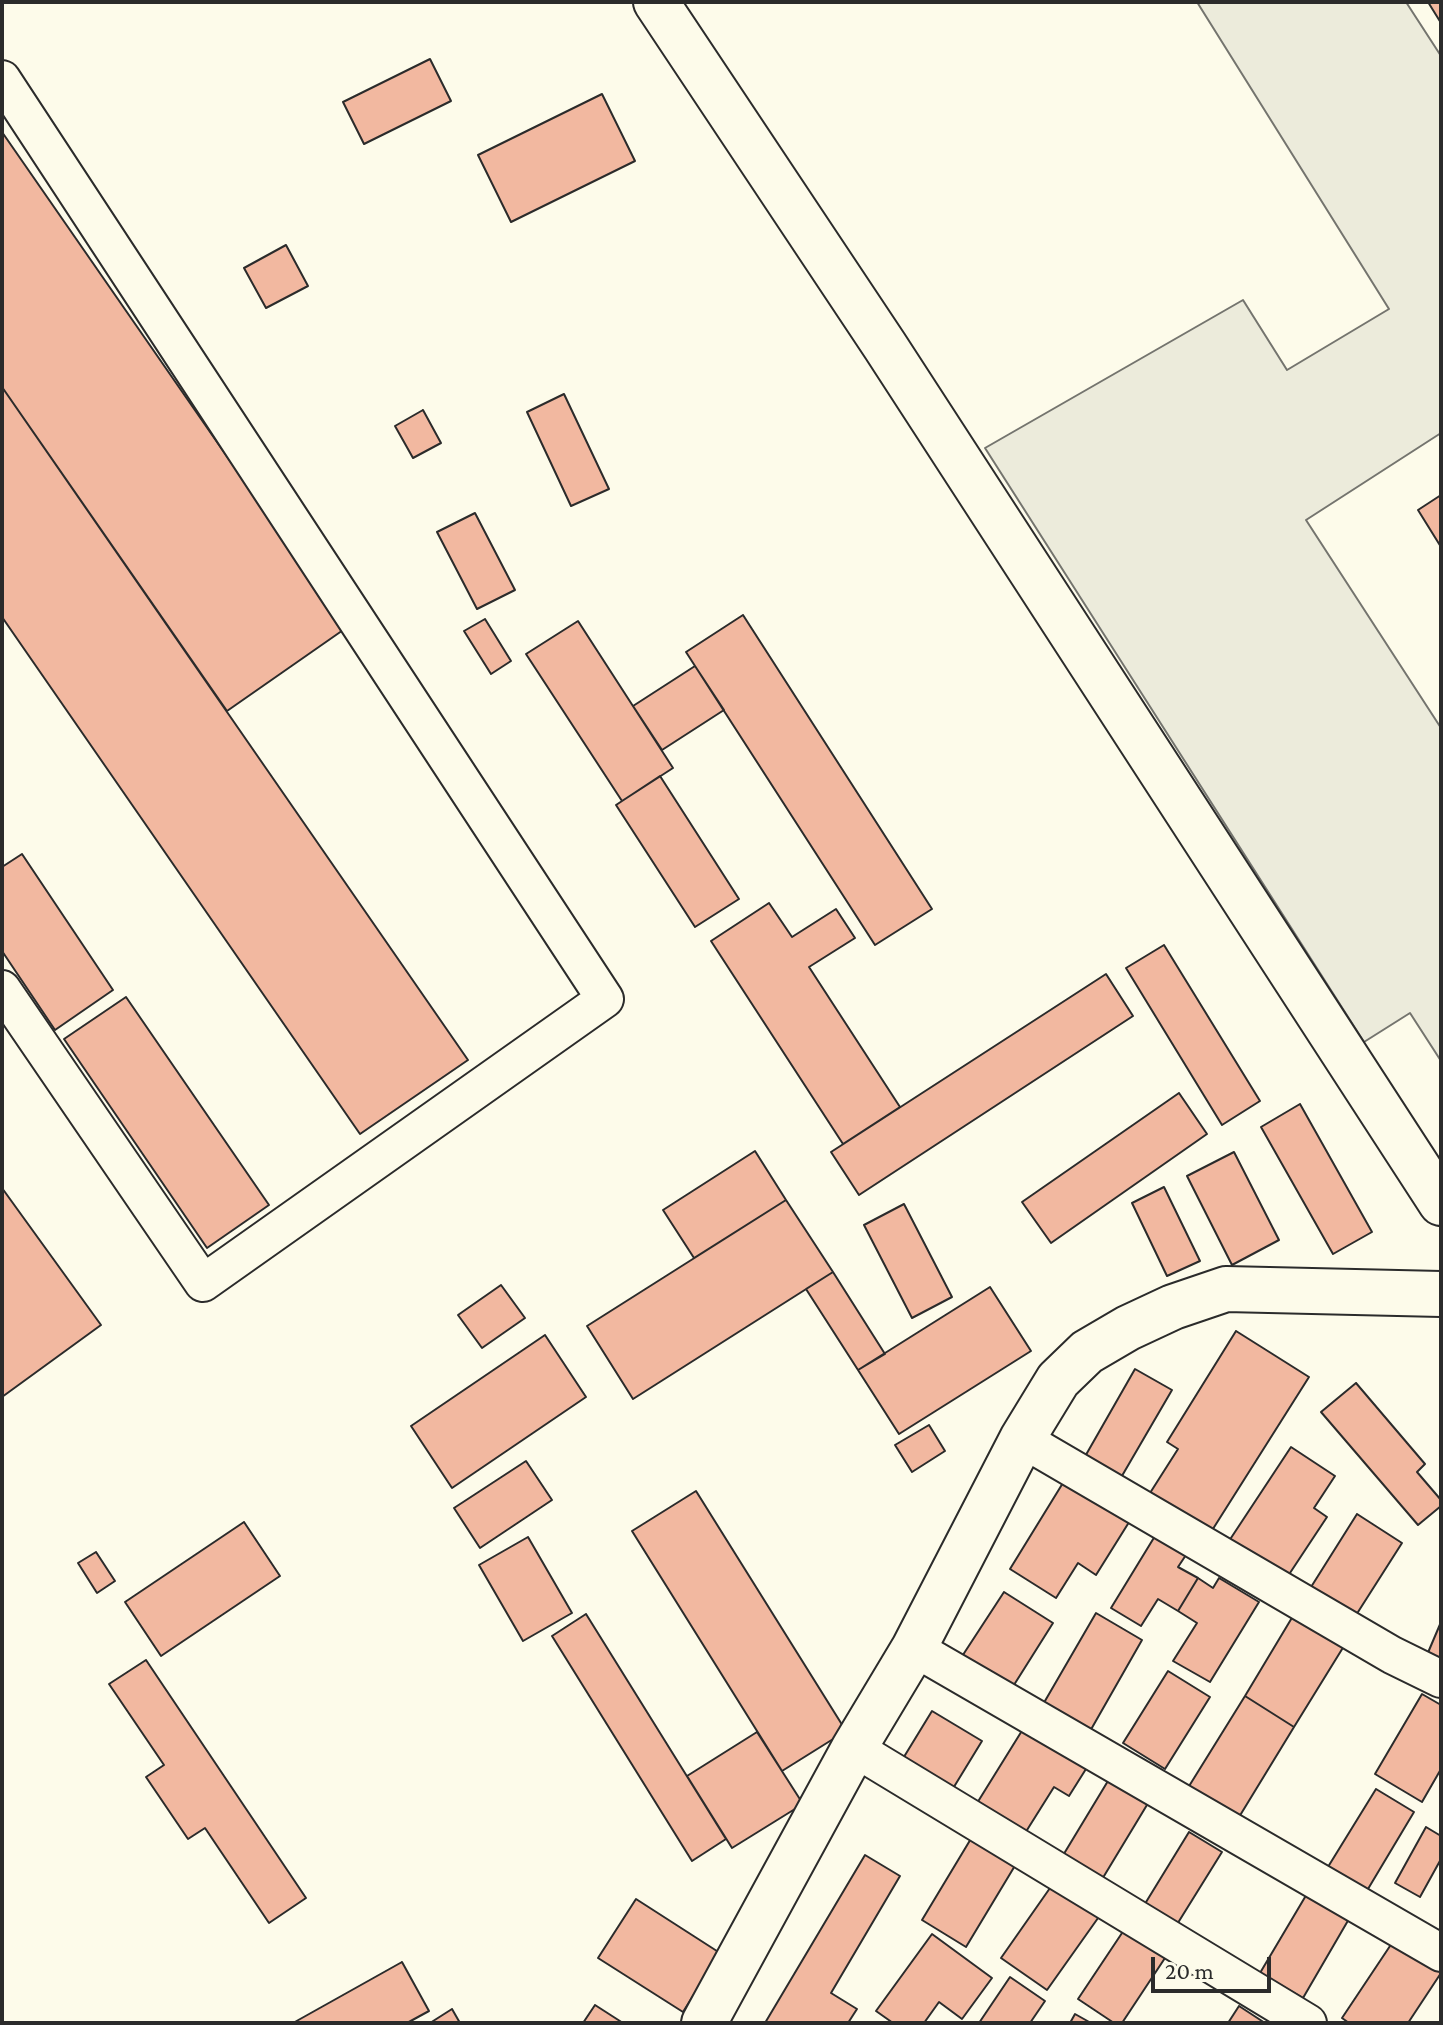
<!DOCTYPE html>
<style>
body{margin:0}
#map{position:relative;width:1443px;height:2025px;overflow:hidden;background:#fdfbea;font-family:"Crimson Pro",serif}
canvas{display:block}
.frame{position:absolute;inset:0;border:4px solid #2b2b2b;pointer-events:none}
.scale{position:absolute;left:1151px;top:1957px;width:120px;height:36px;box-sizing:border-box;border:4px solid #2b2b2b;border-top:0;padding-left:10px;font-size:24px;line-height:28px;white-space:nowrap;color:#2b2b2b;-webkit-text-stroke:6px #fdfbea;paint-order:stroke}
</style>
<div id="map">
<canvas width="1443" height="2025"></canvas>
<div class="frame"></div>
<div class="scale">20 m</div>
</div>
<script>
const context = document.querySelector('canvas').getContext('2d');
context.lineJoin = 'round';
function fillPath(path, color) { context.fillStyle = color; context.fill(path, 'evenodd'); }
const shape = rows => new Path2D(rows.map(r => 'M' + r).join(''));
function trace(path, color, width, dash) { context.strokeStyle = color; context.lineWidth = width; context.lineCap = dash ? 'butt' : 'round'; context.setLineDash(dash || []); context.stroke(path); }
const green = shape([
 [1197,2,1406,2,1441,56,1441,433,1306,520,1441,728,1441,1061,1410,1013,1364,1042,985,448,1243,300,1287,370,1389,309,1197,2]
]);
fillPath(green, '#ecebdb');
trace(green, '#74746e', 2);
const building = shape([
 [1428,2,1441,2,1441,23,1428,2],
 [430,59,451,101,364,144,343,102,430,59],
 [602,94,635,161,511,222,478,155,602,94],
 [2,132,346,628,227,711,2,387,2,132],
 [286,245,308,286,266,308,244,268,286,245],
 [2,387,468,1060,360,1134,2,617,2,387],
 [564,394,609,489,571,506,527,412,564,394],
 [423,410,441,443,413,458,395,426,423,410],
 [1441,495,1441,547,1418,510,1441,495],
 [475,513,515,590,477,609,437,532,475,513],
 [743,615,932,909,875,945,686,652,743,615],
 [485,619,511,661,491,674,464,631,485,619],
 [578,621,673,768,622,801,526,654,578,621],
 [695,666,724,710,662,750,633,706,695,666],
 [660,776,739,899,695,927,616,805,660,776],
 [22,854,113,990,55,1030,2,951,2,867,22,854],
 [769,903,792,937,836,909,855,938,809,967,900,1107,843,1144,711,941,769,903],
 [1164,945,1260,1101,1222,1125,1126,968,1164,945],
 [1106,974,1133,1016,859,1195,831,1152,1106,974],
 [126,997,269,1205,207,1248,64,1039,126,997],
 [1179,1093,1207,1134,1051,1243,1022,1202,1179,1093],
 [1300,1104,1372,1232,1333,1254,1261,1127,1300,1104],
 [755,1151,786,1200,694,1258,663,1210,755,1151],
 [1234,1152,1279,1240,1232,1265,1187,1176,1234,1152],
 [1164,1187,1200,1261,1167,1276,1132,1203,1164,1187],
 [2,1188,101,1325,2,1397,2,1188],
 [786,1200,833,1272,633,1399,587,1326,786,1200],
 [904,1204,952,1297,912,1318,864,1225,904,1204],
 [833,1272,885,1354,858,1370,806,1289,833,1272],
 [501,1285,525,1318,482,1348,458,1315,501,1285],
 [990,1287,1031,1351,899,1434,858,1370,990,1287],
 [1236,1331,1309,1377,1211,1532,1150,1493,1178,1449,1167,1442,1236,1331],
 [545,1335,586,1397,452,1488,411,1426,545,1335],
 [1135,1369,1172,1390,1119,1481,1083,1460,1135,1369],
 [1356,1383,1425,1464,1417,1472,1441,1500,1441,1506,1418,1525,1321,1412,1356,1383],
 [929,1425,945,1451,912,1472,895,1445,929,1425],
 [1291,1447,1335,1476,1314,1508,1327,1517,1284,1582,1227,1544,1291,1447],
 [526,1461,552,1500,480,1548,454,1508,526,1461],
 [1066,1478,1131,1519,1096,1575,1078,1563,1056,1598,1010,1569,1066,1478],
 [696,1491,846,1731,782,1771,632,1531,696,1491],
 [1357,1514,1402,1543,1351,1623,1306,1595,1357,1514],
 [244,1522,280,1576,161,1656,125,1602,244,1522],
 [1155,1536,1186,1555,1178,1567,1198,1578,1178,1611,1158,1599,1141,1626,1111,1608,1155,1536],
 [528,1537,572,1613,523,1641,479,1565,528,1537],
 [96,1552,115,1581,97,1593,78,1563,96,1552],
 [1198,1578,1213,1588,1219,1578,1259,1602,1210,1682,1173,1661,1197,1623,1178,1611,1198,1578],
 [1004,1592,1053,1623,1007,1696,957,1664,1004,1592],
 [1096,1613,1142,1640,1085,1740,1038,1713,1096,1613],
 [586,1614,726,1839,692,1861,552,1636,586,1614],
 [1293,1616,1344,1646,1294,1727,1245,1696,1293,1616],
 [1441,1622,1441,1670,1424,1662,1441,1622],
 [146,1660,306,1898,269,1923,205,1828,188,1839,146,1777,164,1765,109,1684,146,1660],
 [1168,1671,1210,1697,1165,1769,1123,1743,1168,1671],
 [1422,1694,1441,1705,1441,1769,1422,1802,1375,1774,1422,1694],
 [1245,1696,1294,1727,1236,1822,1186,1791,1245,1696],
 [932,1711,982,1741,949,1795,899,1765,932,1711],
 [1028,1721,1091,1761,1069,1796,1054,1787,1022,1838,974,1808,1028,1721],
 [757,1732,803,1804,732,1848,687,1776,757,1732],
 [1114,1771,1153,1795,1101,1881,1062,1857,1114,1771],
 [1376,1789,1414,1812,1362,1899,1323,1875,1376,1789],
 [1426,1827,1441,1836,1441,1859,1420,1897,1395,1883,1426,1827],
 [1189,1832,1222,1852,1176,1926,1143,1907,1189,1832],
 [972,1837,1016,1864,966,1947,922,1920,972,1837],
 [865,1855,900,1876,831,1993,857,2009,848,2023,765,2023,865,1855],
 [1057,1878,1103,1911,1047,1990,1001,1958,1057,1878],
 [1311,1887,1353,1912,1303,1998,1260,1973,1311,1887],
 [636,1899,720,1953,683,2012,598,1958,636,1899],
 [1124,1930,1165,1958,1122,2023,1114,2023,1078,1999,1124,1930],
 [932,1934,992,1978,962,2019,939,2002,924,2023,893,2023,876,2011,932,1934],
 [1396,1937,1441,1968,1441,1973,1408,2023,1349,2023,1342,2018,1396,1937],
 [402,1962,429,2011,407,2023,293,2023,402,1962],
 [1010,1977,1045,2001,1030,2023,979,2023,1010,1977],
 [595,2005,623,2023,583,2023,595,2005],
 [1239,2006,1265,2023,1228,2023,1239,2006],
 [452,2009,460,2023,430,2023,452,2009],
 [1075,2014,1091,2023,1070,2023,1075,2014]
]);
fillPath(building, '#f2b8a0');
trace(building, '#2b2b2b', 2);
const street = shape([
 [2,79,605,999,203,1283,2,989],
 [1022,1439,1392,1655,1441,1679],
 [914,1648,1441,1953],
 [854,1748,1308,2023]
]);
const secondary = shape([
 [656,2,885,346,1441,1203],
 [704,2023,854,1748,914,1648,1022,1439,1058,1380,1087,1352,1128,1328,1173,1307,1226,1289,1441,1294]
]);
trace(street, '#2b2b2b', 40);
trace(secondary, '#2b2b2b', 48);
trace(street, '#fdfbea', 36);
trace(secondary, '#fdfbea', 44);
</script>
